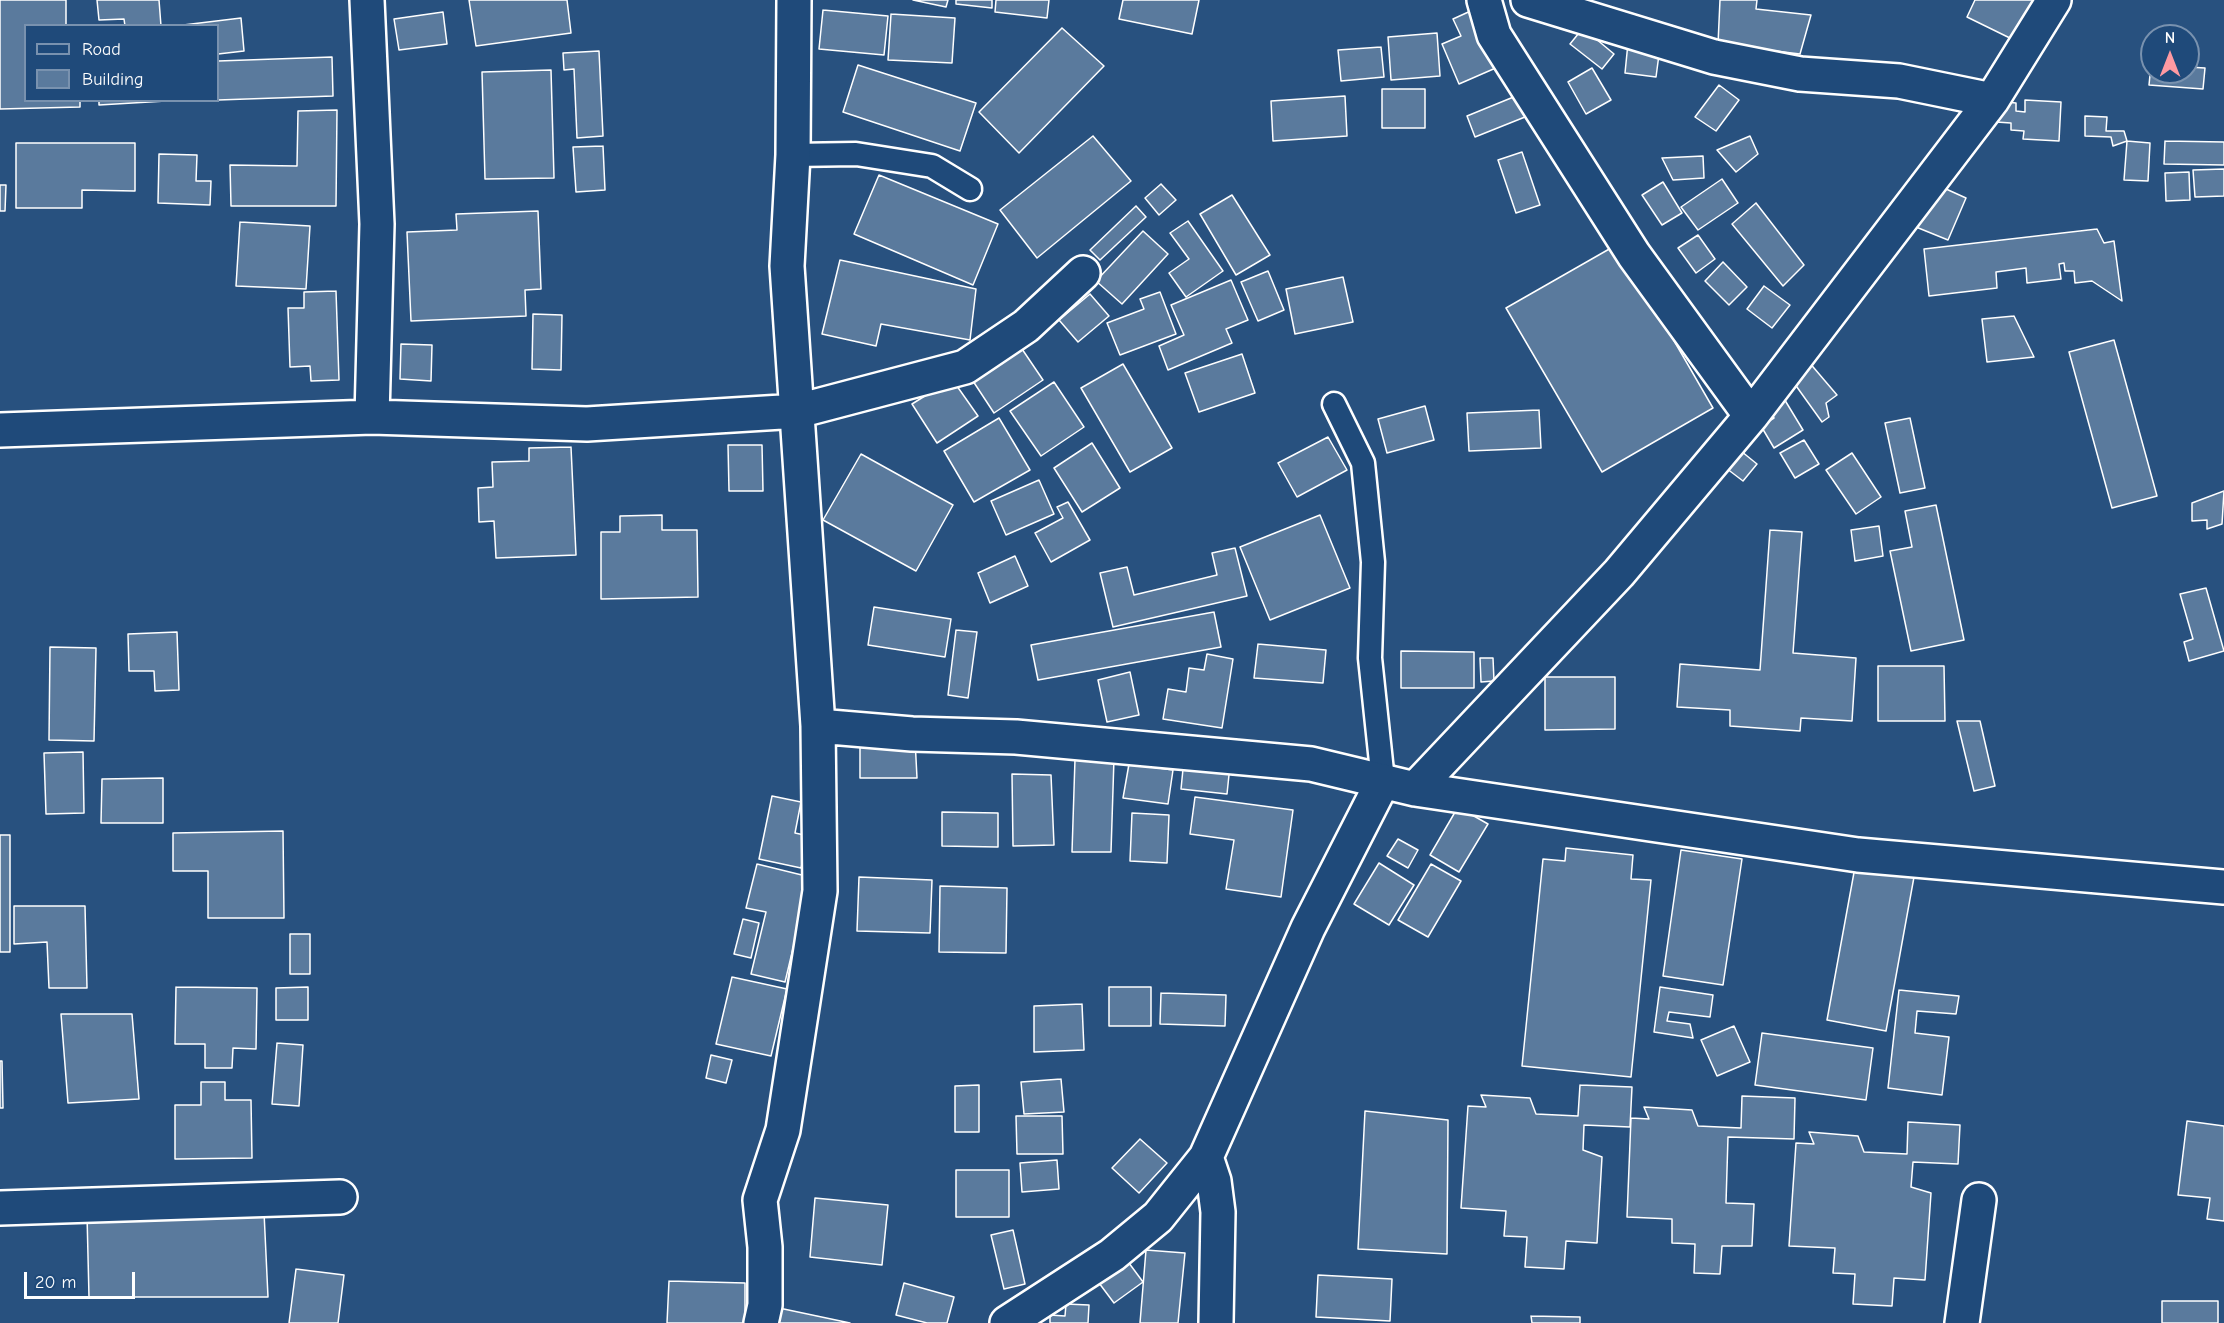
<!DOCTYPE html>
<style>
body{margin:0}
#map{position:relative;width:2224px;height:1323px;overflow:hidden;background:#28517f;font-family:"Comic Neue",sans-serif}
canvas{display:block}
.legend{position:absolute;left:24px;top:24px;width:195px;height:78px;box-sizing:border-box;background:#1f4a7a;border:2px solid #7992af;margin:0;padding:8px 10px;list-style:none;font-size:18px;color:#fff}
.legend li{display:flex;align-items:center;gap:12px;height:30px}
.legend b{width:30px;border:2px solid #7992af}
.north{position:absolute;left:2140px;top:24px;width:60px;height:60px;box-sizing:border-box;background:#1f4a7a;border:2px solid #7992af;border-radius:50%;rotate:0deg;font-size:16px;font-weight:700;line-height:24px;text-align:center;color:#fff}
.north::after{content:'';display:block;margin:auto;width:21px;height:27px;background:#ff9aa2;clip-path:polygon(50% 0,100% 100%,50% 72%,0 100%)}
.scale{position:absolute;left:24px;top:1272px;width:111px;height:27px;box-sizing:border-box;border:3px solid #fff;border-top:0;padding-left:8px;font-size:18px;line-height:21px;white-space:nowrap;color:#fff;-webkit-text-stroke:4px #1f4a7a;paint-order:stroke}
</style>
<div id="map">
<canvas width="2224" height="1323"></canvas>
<ul class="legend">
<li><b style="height:8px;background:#1f4a7a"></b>Road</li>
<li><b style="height:16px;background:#5a7a9d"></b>Building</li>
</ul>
<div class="north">N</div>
<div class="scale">20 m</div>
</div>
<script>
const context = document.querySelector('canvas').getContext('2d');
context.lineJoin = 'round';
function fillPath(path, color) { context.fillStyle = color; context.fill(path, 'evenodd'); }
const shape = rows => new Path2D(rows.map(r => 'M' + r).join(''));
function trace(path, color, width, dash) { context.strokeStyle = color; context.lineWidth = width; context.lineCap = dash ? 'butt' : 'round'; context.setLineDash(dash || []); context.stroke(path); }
const building = shape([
 [0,0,66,0,66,26,26,26,26,100,80,100,80,107,0,109,0,0],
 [97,0,159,0,161,26,125,26,124,19,99,20,97,0],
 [469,0,567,0,571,33,476,46,469,0],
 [913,0,948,0,946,7,913,0],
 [956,0,992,0,992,8,956,4,956,0],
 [996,0,1049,0,1047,18,995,12,996,0],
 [1123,0,1199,0,1192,34,1119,19,1123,0],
 [1720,0,1757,0,1756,9,1811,15,1800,54,1718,44,1720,0],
 [1975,0,2039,0,2018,42,1967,17,1975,0],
 [1475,9,1498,67,1459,84,1442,44,1461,36,1453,19,1475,9],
 [823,10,888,16,884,55,819,49,823,10],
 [443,12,447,44,399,50,394,19,443,12],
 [891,14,955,18,952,63,888,60,891,14],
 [241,18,244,51,218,54,218,26,175,26,241,18],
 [1062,28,1104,66,1019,153,979,112,1062,28],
 [1583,28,1614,54,1602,69,1570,44,1583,28],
 [1437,33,1440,76,1391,80,1388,37,1437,33],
 [1628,43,1660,47,1656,77,1625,73,1628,43],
 [1381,47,1384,77,1341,81,1338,50,1381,47],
 [599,51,603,136,577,138,574,69,564,70,563,53,599,51],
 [2152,55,2152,72,2188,72,2188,67,2205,68,2203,89,2149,85,2152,55],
 [332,57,333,96,218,100,218,61,332,57],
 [858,65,976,103,960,151,843,112,858,65],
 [1592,68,1611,100,1586,114,1568,82,1592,68],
 [551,70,554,178,485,179,482,72,551,70],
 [1719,85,1739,100,1716,131,1695,117,1719,85],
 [1382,89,1425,89,1425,128,1382,128,1382,89],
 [1345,96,1347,136,1273,141,1271,101,1345,96],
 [1516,96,1525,117,1475,137,1467,116,1516,96],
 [99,100,166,100,166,101,99,105,99,100],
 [2025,100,2061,102,2059,141,2023,139,2024,131,2011,130,2011,123,1996,122,1997,101,2016,103,2016,111,2025,112,2025,100],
 [337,110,336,206,231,206,230,165,297,166,298,111,337,110],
 [2085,116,2107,117,2106,131,2124,131,2127,141,2113,146,2111,137,2085,136,2085,116],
 [1093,136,1131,181,1037,258,1000,210,1093,136],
 [1750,136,1758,154,1736,172,1717,150,1750,136],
 [2127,141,2150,143,2148,181,2124,180,2127,141],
 [2165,141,2224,142,2224,165,2164,164,2165,141],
 [16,143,135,143,135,191,82,190,82,208,16,208,16,143],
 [603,146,605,190,576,192,573,147,603,146],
 [1522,152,1540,205,1516,213,1498,160,1522,152],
 [159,154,197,155,196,181,211,181,210,205,158,203,159,154],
 [1703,156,1704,178,1673,180,1662,158,1703,156],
 [2224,169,2224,196,2195,197,2193,170,2224,169],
 [2189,172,2190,200,2166,201,2165,173,2189,172],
 [879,175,998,224,973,285,854,234,879,175],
 [1722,179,1738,203,1698,230,1681,207,1722,179],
 [1663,182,1682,213,1662,225,1642,195,1663,182],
 [1161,184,1176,200,1159,215,1145,198,1161,184],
 [1935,184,1966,198,1948,240,1916,227,1935,184],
 [0,185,6,185,5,211,0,211,0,185],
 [1232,195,1270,255,1236,275,1200,214,1232,195],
 [1756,203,1804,265,1783,286,1732,224,1756,203],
 [1136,206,1146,217,1100,260,1090,250,1136,206],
 [538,211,541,289,525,290,526,316,411,321,407,232,457,230,456,214,538,211],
 [1188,221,1223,271,1186,297,1169,273,1189,259,1170,233,1188,221],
 [240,222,310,226,306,289,236,286,240,222],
 [2097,229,2104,243,2114,241,2122,301,2092,281,2075,283,2074,271,2065,271,2064,263,2059,264,2061,279,2027,283,2026,268,1996,272,1997,288,1929,296,1924,249,2097,229],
 [1143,231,1168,254,1122,304,1096,281,1143,231],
 [1698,235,1715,259,1696,273,1678,248,1698,235],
 [1618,244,1713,408,1602,472,1506,308,1618,244],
 [840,260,976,289,970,340,881,324,876,346,822,334,840,260],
 [1723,262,1747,287,1729,305,1705,281,1723,262],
 [1268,271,1284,310,1258,321,1241,282,1268,271],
 [1343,277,1353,322,1295,334,1286,289,1343,277],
 [1231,280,1248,320,1226,329,1232,343,1168,370,1159,346,1184,335,1171,305,1231,280],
 [1764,286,1790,305,1772,328,1747,309,1764,286],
 [336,291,339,380,311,381,310,366,290,367,288,308,304,308,304,292,336,291],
 [1160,292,1176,334,1120,355,1107,323,1144,309,1140,299,1160,292],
 [1090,294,1109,316,1078,342,1059,320,1090,294],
 [533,314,562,315,561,370,532,369,533,314],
 [2014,316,2034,357,1987,362,1982,319,2014,316],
 [2114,340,2157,496,2112,508,2069,352,2114,340],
 [401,344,432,345,431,381,400,379,401,344],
 [1020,346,1043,380,994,413,971,378,1020,346],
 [1242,354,1255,393,1199,412,1185,373,1242,354],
 [1808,361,1837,395,1826,403,1829,417,1822,422,1789,376,1808,361],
 [1123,364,1172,448,1130,472,1081,388,1123,364],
 [952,379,978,416,937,443,912,404,952,379],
 [1054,382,1084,427,1041,456,1010,411,1054,382],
 [1783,397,1803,430,1774,448,1761,426,1774,418,1766,406,1783,397],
 [1425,406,1434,440,1387,453,1378,419,1425,406],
 [1539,410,1541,448,1469,451,1467,413,1539,410],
 [999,418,1030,470,974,502,944,451,999,418],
 [1910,418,1925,488,1900,493,1885,423,1910,418],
 [1328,437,1347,470,1297,497,1278,463,1328,437],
 [1804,440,1819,464,1795,478,1780,453,1804,440],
 [1092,443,1120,488,1082,512,1054,468,1092,443],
 [728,445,762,445,763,491,729,491,728,445],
 [571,447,576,555,496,558,494,521,479,522,478,488,493,487,492,462,529,461,529,448,571,447],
 [1736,447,1757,464,1743,481,1722,465,1736,447],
 [1852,453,1881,497,1856,514,1826,470,1852,453],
 [861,454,953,505,916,571,823,520,861,454],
 [1039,480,1054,514,1006,535,991,501,1039,480],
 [2224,491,2222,524,2207,529,2207,520,2192,521,2192,503,2224,491],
 [1068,502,1090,540,1051,562,1035,533,1063,518,1057,507,1068,502],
 [1936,505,1964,640,1911,651,1890,551,1912,547,1905,511,1936,505],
 [662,515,662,530,697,530,698,597,601,599,601,532,620,532,620,516,662,515],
 [1320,515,1350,588,1270,620,1240,547,1320,515],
 [1879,526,1883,556,1855,561,1851,530,1879,526],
 [1770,530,1802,532,1793,653,1856,658,1852,721,1801,718,1800,731,1730,726,1730,710,1677,707,1680,664,1760,670,1770,530],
 [1235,548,1247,596,1113,627,1100,573,1127,567,1134,595,1217,575,1212,553,1235,548],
 [1015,556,1028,586,990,603,978,573,1015,556],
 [2206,588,2224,651,2189,661,2184,642,2193,639,2180,594,2206,588],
 [874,607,951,619,945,657,868,645,874,607],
 [1214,612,1221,647,1038,680,1031,645,1214,612],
 [956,630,977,632,968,698,948,695,956,630],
 [177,632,179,690,155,691,154,671,129,671,128,634,177,632],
 [1258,644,1326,650,1323,683,1254,678,1258,644],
 [50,647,96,648,94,741,49,740,50,647],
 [1401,651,1474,652,1474,688,1401,688,1401,651],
 [1207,654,1233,659,1222,728,1163,719,1168,689,1186,692,1189,668,1204,670,1207,654],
 [1480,658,1493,658,1494,681,1481,682,1480,658],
 [1878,666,1944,666,1945,721,1878,721,1878,666],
 [1130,672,1139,715,1107,722,1098,680,1130,672],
 [1545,677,1615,677,1615,729,1545,730,1545,677],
 [1957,721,1980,721,1995,786,1974,791,1957,721],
 [860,739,915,739,917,778,860,778,860,739],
 [83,752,84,813,46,814,44,753,83,752],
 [1114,758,1111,852,1072,852,1075,759,1114,758],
 [1184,759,1230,765,1227,794,1181,789,1184,759],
 [1129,764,1173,770,1168,804,1123,798,1129,764],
 [1012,774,1051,775,1054,845,1013,846,1012,774],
 [163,778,163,823,101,823,102,779,163,778],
 [772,796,801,802,795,833,809,836,801,868,759,859,772,796],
 [1195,797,1293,810,1281,897,1226,889,1234,840,1190,834,1195,797],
 [1458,807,1488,824,1459,872,1430,855,1458,807],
 [942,812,998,813,998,847,942,846,942,812],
 [1132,813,1169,815,1167,863,1130,861,1132,813],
 [283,831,284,918,208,918,208,871,173,871,173,833,283,831],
 [0,835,10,835,10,952,0,952,0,835],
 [1398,839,1418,850,1408,868,1387,856,1398,839],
 [1566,848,1633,855,1631,879,1651,880,1631,1077,1522,1066,1543,859,1565,861,1566,848],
 [1681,850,1742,859,1723,985,1663,976,1681,850],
 [1379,863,1414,885,1389,925,1354,904,1379,863],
 [757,864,810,877,785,982,751,974,766,912,746,908,757,864],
 [1431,864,1461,881,1428,937,1398,920,1431,864],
 [1855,867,1914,877,1886,1031,1827,1020,1855,867],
 [859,877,932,880,930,933,857,931,859,877],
 [940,886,1007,888,1006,953,939,952,940,886],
 [14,906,85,906,87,988,49,988,47,942,14,944,14,906],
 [743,919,759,923,751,958,734,954,743,919],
 [290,934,310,934,310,974,290,974,290,934],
 [732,977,787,989,771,1056,716,1044,732,977],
 [176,987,257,988,256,1049,233,1048,232,1068,205,1068,205,1044,175,1044,176,987],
 [308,987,308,1020,276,1020,276,988,308,987],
 [1109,987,1151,987,1151,1026,1109,1026,1109,987],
 [1660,987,1713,995,1710,1017,1669,1012,1667,1021,1690,1024,1693,1038,1654,1032,1660,987],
 [1899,990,1959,996,1956,1014,1917,1011,1915,1033,1949,1037,1942,1095,1888,1088,1899,990],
 [1161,993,1226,995,1225,1026,1160,1024,1161,993],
 [1082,1004,1084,1050,1034,1052,1034,1006,1082,1004],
 [61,1014,132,1014,139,1099,68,1103,61,1014],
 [1734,1026,1750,1062,1717,1076,1701,1040,1734,1026],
 [1762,1033,1873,1048,1866,1100,1755,1085,1762,1033],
 [277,1043,303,1045,299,1106,272,1104,277,1043],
 [711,1055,732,1060,726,1083,706,1078,711,1055],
 [0,1061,2,1061,3,1108,0,1108,0,1061],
 [1061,1079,1064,1112,1024,1114,1021,1082,1061,1079],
 [201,1082,225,1082,225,1100,251,1100,252,1158,175,1159,175,1105,201,1105,201,1082],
 [979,1085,979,1132,955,1132,955,1086,979,1085],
 [1580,1085,1632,1087,1630,1127,1584,1125,1583,1150,1602,1157,1597,1243,1566,1241,1564,1269,1525,1267,1527,1237,1504,1236,1506,1211,1461,1208,1468,1106,1486,1107,1481,1095,1530,1098,1536,1114,1578,1116,1580,1085],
 [1742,1096,1795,1098,1794,1139,1728,1137,1726,1203,1754,1204,1752,1246,1722,1246,1720,1274,1694,1273,1695,1244,1672,1243,1672,1219,1627,1217,1631,1118,1649,1119,1644,1107,1692,1110,1698,1126,1741,1128,1742,1096],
 [1365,1111,1448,1120,1447,1254,1358,1249,1365,1111],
 [1016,1116,1062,1116,1063,1154,1017,1154,1016,1116],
 [2187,1121,2224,1126,2224,1221,2207,1219,2210,1198,2178,1195,2187,1121],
 [1908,1122,1960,1125,1958,1164,1913,1162,1911,1187,1931,1193,1925,1280,1894,1278,1892,1306,1853,1304,1855,1274,1833,1273,1835,1248,1789,1246,1796,1143,1814,1144,1809,1132,1858,1136,1864,1152,1907,1154,1908,1122],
 [1140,1139,1167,1163,1139,1193,1112,1168,1140,1139],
 [1057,1160,1059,1189,1022,1192,1020,1163,1057,1160],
 [956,1170,1009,1170,1009,1217,956,1217,956,1170],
 [815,1198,888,1205,882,1265,810,1257,815,1198],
 [264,1212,268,1297,89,1297,87,1215,264,1212],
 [1013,1230,1025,1284,1004,1289,991,1235,1013,1230],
 [1146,1250,1185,1253,1178,1323,1140,1323,1146,1250],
 [1126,1259,1143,1282,1114,1303,1096,1279,1126,1259],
 [296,1269,344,1275,338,1323,289,1323,296,1269],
 [1318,1275,1392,1279,1390,1321,1316,1317,1318,1275],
 [669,1281,745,1283,745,1323,667,1323,669,1281],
 [904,1283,954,1297,947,1323,927,1323,896,1315,904,1283],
 [2162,1301,2218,1301,2218,1323,2162,1323,2162,1301],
 [1066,1304,1089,1305,1088,1323,1050,1323,1050,1315,1065,1316,1066,1304],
 [779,1308,850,1323,776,1323,779,1308],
 [1531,1316,1580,1317,1580,1323,1532,1323,1531,1316]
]);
fillPath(building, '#5a7a9d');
trace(building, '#fff', 1.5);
const service = shape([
 [793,155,856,154,932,166,970,189],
 [1334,404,1363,463,1373,562,1370,658,1383,781]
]);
const minor = shape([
 [367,0,377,224,372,417],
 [1484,0,1494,35,1634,255,1751,416],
 [1528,0,1714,57,1800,74,1899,81,1992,100],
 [0,430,372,417,587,424,798,411,965,367,1026,326,1083,273],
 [818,726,912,734,1016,737,1311,764,1415,789,1858,855,2224,887],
 [1415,789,1619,573,1751,416,1992,100,2054,0],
 [1206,1157,1214,1181,1218,1212,1216,1323],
 [0,1208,340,1197],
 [761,1323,765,1305,765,1247,760,1200,783,1130,820,891,818,726,787,266,793,155,794,0],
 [1007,1323,1112,1255,1158,1217,1206,1157,1308,928,1383,781],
 [1962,1323,1979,1200]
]);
trace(service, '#fff', 27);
trace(minor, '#fff', 38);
trace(service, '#1f4a7a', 22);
trace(minor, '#1f4a7a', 33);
</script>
